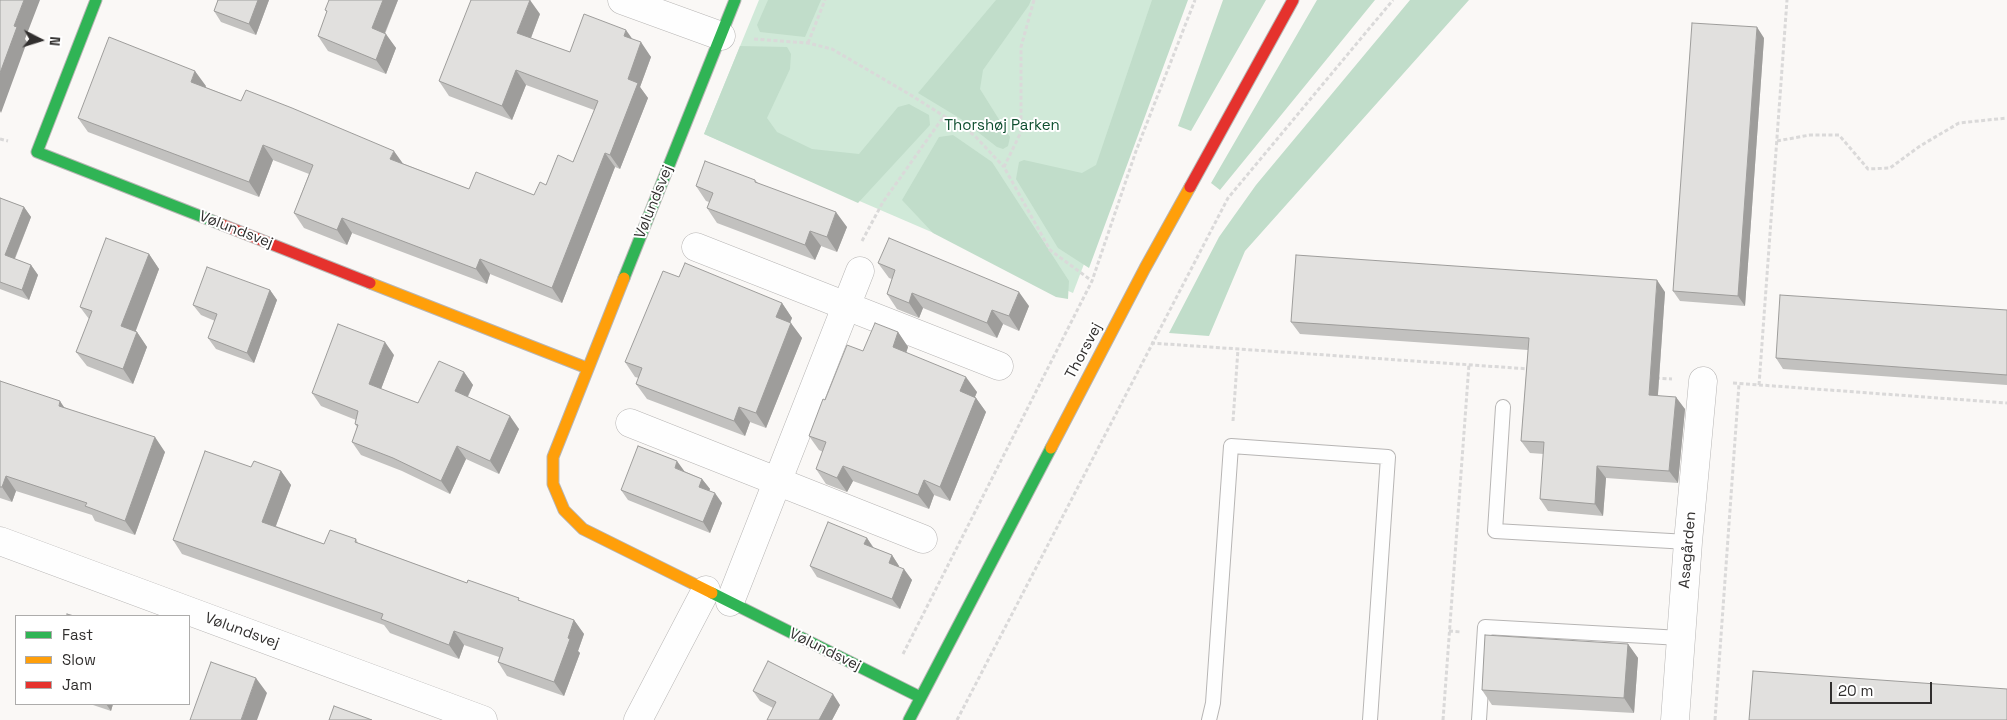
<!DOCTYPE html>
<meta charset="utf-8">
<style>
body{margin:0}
#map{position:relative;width:2007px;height:720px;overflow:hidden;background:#faf8f6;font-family:"Space Grotesk",sans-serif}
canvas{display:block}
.legend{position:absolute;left:15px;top:615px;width:175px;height:90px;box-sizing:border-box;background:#fff;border:1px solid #adacab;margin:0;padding:6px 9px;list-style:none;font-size:15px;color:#312f2e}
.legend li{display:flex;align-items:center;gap:10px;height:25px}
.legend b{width:25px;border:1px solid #adacab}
.north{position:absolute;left:15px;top:15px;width:50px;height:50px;-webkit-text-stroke:4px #fff;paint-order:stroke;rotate:95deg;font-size:14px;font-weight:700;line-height:20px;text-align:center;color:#312f2e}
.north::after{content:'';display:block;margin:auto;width:18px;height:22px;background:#312f2e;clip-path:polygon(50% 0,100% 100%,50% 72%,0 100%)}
.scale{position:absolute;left:1830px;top:682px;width:102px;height:22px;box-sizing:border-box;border:2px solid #312f2e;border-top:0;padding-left:6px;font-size:15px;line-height:18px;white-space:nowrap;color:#312f2e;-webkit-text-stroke:4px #fff;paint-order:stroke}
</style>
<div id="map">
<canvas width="2007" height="720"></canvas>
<ul class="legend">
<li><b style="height:6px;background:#30b455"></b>Fast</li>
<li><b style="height:6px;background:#ff9f0a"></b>Slow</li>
<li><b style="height:6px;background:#e5322d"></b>Jam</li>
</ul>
<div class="north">N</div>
<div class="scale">20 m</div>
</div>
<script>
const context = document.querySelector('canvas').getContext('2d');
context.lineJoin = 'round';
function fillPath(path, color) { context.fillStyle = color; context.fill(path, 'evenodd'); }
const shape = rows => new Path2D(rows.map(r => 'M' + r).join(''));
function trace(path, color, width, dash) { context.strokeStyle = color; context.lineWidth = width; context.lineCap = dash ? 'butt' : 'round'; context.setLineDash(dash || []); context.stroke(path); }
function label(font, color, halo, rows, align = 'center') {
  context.font = font + ' "Space Grotesk",sans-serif'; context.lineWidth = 4; context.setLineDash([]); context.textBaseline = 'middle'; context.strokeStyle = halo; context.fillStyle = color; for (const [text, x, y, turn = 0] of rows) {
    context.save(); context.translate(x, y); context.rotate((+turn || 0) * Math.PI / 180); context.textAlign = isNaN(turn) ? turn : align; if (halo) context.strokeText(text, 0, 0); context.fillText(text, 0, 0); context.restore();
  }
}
fillPath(shape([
 [759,0,1184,0,1073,293,704,134]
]), '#d0e9d8');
fillPath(shape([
 [768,0,821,0,805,37,760,32,757,25],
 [996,0,1031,0,1029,5,983,70,980,89,1010,137,1008,146,1003,149,997,147,961,119,918,93],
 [1152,0,1188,0,1089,268,1058,248,1016,179,1019,162,1024,160,1082,173,1096,165],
 [1223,0,1266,0,1191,131,1178,126],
 [1317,0,1375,0,1220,190,1211,183],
 [1410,0,1469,0,1245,251,1209,336,1169,333,1219,237,1256,185],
 [740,46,787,47,791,54,790,69,767,118,777,132,812,149,859,154,898,107,909,104,929,115,930,125,858,203,704,134],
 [953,135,992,162,1069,281,1068,299,1056,297,933,233,902,200,939,137]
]), '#c1ddca');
const lane = shape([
 [1503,407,1495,531,1688,542],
 [1209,720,1213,703,1231,446,1388,457,1370,720],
 [1479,720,1485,627,1681,638]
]);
const street = shape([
 [622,0,721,36],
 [696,247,999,366],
 [630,423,923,539],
 [0,541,483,720],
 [730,602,860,271],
 [638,720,706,590],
 [1675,720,1688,542,1703,381]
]);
const fast = shape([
 [96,0,37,152,223,225],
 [624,278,735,0],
 [712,593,920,697],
 [909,720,1051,448]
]);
const slow = shape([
 [624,278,553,457,553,484,564,510,583,529,712,593],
 [370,283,587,368],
 [1051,448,1145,268,1190,187]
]);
const jam = shape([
 [1190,187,1293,0],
 [223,225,370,283]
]);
trace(lane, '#b7b5b4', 16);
trace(street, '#b7b5b4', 29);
trace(fast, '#b7b5b4', 13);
trace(slow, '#b7b5b4', 13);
trace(jam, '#b7b5b4', 13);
trace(shape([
 [1034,0,1021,47,1021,132,1004,167,1050,250,1092,281],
 [754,39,808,43,832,49,909,94,974,135,1004,167],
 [808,43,825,0],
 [0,139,8,141],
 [1777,141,1810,135,1839,135,1868,169,1890,168,1920,146,1959,123,2007,118],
 [862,241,883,202,944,116],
 [1151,343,1530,369],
 [1656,378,1672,379],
 [1733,383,2007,403],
 [1759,385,1787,0],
 [1233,421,1238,349],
 [1449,631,1461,632],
 [903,654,1092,281,1136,151,1195,0],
 [957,720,1228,198,1393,0],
 [1443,720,1469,364],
 [1715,720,1739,384]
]), '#dad9d9', 3, [4, 2.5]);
trace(lane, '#fefefe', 14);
trace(street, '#fefefe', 28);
trace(fast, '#30b455', 11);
trace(slow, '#ff9f0a', 11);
trace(jam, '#e5322d', 11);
fillPath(shape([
 [218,0,269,0,256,35,221,22,214,11],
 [398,0,385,34,396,48,386,74,328,51,318,36,327,12,325,10],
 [540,14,531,38,570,52,633,39,651,57,640,87,648,98,620,169,615,167,562,303,490,274,487,284,352,233,347,245,304,228,294,213,309,174,273,160,259,197,88,132,78,118,206,86,205,87,469,189,534,195,573,162,594,110,526,85,512,120,449,96,439,81],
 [1764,38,1745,306,1680,301,1673,291],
 [755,180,758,183,847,227,837,252,821,246,815,260,717,223,707,208,709,202,706,201,696,186],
 [0,198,24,207,31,217,15,259,31,265,38,275,29,300,0,289],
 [149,254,159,269,135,331,137,332,147,347,133,384,87,366,76,352,89,319,80,307],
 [878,263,1029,306,1019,331,1003,324,997,338,923,308,919,318,897,309,887,294,892,279,889,278],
 [679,277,782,303,792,318,790,323,802,338,766,428,750,422,745,436,647,399,636,384,639,378,635,377,625,362],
 [270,290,277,300,254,363,216,349,208,338,215,321,201,315,193,305],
 [1665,292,1658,395,1685,409,1678,483,1606,478,1603,516,1548,511,1540,499,1544,454,1530,453,1521,441,1528,350,1300,334,1291,322],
 [2007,310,2007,385,1783,369,1776,358],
 [898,332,908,347,906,353,977,392,975,397,976,398,986,412,950,501,934,495,929,509,853,481,847,492,826,484,816,469,823,452,819,450,809,436,825,400,863,351],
 [394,355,381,389,418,403,464,372,473,385,468,397,519,429,499,474,466,459,450,494,402,471,361,455,352,442,357,427,355,424,356,420,321,406,312,393],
 [0,381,64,407,165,452,135,535,95,521,92,515,16,491,12,502,0,498],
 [251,467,281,471,291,485,276,526,324,544,356,539,358,543,467,583,574,620,584,634,578,651,580,653,564,696,507,676,498,662,499,657,464,645,459,659,390,633,384,625,182,554,173,540],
 [684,471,702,479,710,489,709,490,722,503,710,533,628,500,621,490],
 [867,538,874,548,892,555,899,566,899,567,912,580,900,609,817,577,810,566],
 [1628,644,1638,658,1634,713,1492,705,1482,690],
 [753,691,840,705,832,720,767,720,773,708,760,701],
 [90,704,113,704,111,711]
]), '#c2c1bf');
fillPath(shape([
 [24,0,40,0,25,39,27,42,1,113,0,111,0,73,14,26],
 [258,0,269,0,256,35,249,24],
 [383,0,398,0,381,42,372,28],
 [530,0,540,14,527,48,517,33],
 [1757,27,1764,38,1745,306,1738,296],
 [626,30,636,44,624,36],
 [386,34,396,48,386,74,376,60],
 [641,42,651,57,640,87,648,98,620,169,610,155,628,79],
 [516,70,526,85,512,120,502,106],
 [195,71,206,86,202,96,191,82],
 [263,145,273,160,259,197,249,182],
 [394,151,404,165,390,159],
 [605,153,615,167,562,303,552,288],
 [24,207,31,217,12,265,5,255],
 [836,212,847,227,837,252,827,237],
 [342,218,352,233,347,245,337,230],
 [810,231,821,246,815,260,805,245],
 [149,254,159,269,132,341,121,326],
 [480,259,490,274,487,284,476,269],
 [31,265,38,275,29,300,22,290],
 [1657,280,1665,292,1657,407,1649,395],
 [270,290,277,300,254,363,247,353],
 [1019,292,1029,306,1019,331,1009,316],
 [912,293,923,308,919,318,909,303],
 [782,303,792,318,786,332,776,317],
 [992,310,1003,324,997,338,987,323],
 [791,323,802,338,766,428,756,413],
 [137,332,147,347,133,384,123,369],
 [898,332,908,347,903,362,893,347],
 [385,342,394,355,378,397,369,384],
 [464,372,473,385,464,404,455,391],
 [966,377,977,392,971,406,960,391],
 [1676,397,1685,409,1678,483,1669,471],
 [976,398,986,412,950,501,940,487],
 [60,401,70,416,59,406],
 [739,407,750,422,745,436,734,421],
 [510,416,519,429,499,474,490,461],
 [155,437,165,452,135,535,125,521],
 [457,446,466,459,450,494,441,481],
 [677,461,685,472,675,468],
 [843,466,853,481,847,492,837,478],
 [1597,466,1606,478,1603,516,1595,504],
 [281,471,291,485,272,536,262,522],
 [6,476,16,491,12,502,2,487],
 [702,479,710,489,707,497,699,487],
 [924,480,934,495,929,509,918,495],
 [715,493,722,503,710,533,703,522],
 [867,538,874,549,864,544],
 [892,555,899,566,896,574,889,563],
 [904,569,912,580,900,609,892,599],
 [574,620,584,634,578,651,580,653,564,696,554,682,568,638],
 [454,631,464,645,459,659,449,645],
 [1628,644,1638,658,1634,713,1624,698],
 [256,678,267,693,257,720,241,720],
 [833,694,840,705,832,720,819,720],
 [106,704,113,704,111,711]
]), '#9e9d9b');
const building = shape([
 [0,0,24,0,14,26,17,27,0,73,0,0],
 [218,0,258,0,249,24,214,11,218,0],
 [329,0,383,0,372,28,386,34,376,60,318,36,327,11,325,10,329,0],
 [471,0,530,0,517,33,570,52,584,14,626,30,624,36,641,42,628,79,638,83,610,155,605,153,552,288,480,259,476,269,342,218,337,230,294,213,313,165,263,145,249,182,78,118,109,37,195,71,191,82,241,101,246,90,292,108,394,151,390,159,469,189,476,172,534,195,540,182,546,185,558,155,573,162,598,101,516,70,502,106,439,81,471,0],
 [1692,23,1757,27,1738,296,1673,291,1692,23],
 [705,161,755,180,755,182,836,212,827,237,810,231,805,245,707,208,713,193,696,186,705,161],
 [0,198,24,207,5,255,31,265,22,290,0,282,0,198],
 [106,238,149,254,121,326,137,332,123,369,76,352,92,311,80,307,106,238],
 [889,238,1019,292,1009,316,992,310,987,323,912,293,909,303,887,294,895,270,878,263,889,238],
 [1296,255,1657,280,1649,395,1676,397,1669,471,1597,466,1595,504,1540,499,1544,442,1521,441,1529,338,1291,322,1296,255],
 [685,263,782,303,776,317,791,323,756,413,739,407,734,421,636,384,642,368,625,362,663,271,679,277,685,263],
 [207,267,270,290,247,353,208,338,217,314,193,305,207,267],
 [1780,295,2007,310,2007,375,1776,358,1780,295],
 [875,323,898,332,893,347,966,377,960,391,976,398,940,487,924,480,918,495,843,466,837,478,816,469,826,442,809,436,823,399,825,400,847,345,863,351,875,323],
 [338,324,385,342,369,384,418,403,439,361,464,372,455,391,510,416,490,461,457,446,441,481,393,458,352,442,358,425,355,424,358,411,312,393,338,324],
 [0,381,60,401,59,406,155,437,125,521,85,506,87,503,6,476,2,487,0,487,0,381],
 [638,446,677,461,675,468,702,479,699,487,715,493,703,522,621,490,638,446],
 [205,451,251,467,254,461,281,471,262,522,324,544,330,530,356,539,355,542,467,583,468,580,519,598,518,600,574,620,568,638,570,639,554,682,498,662,503,648,454,631,449,645,381,619,383,614,173,540,205,451],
 [828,522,867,538,864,544,892,555,889,563,904,569,892,599,810,566,828,522],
 [67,614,74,616,67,616,67,614],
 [1485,635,1628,644,1624,698,1482,690,1485,635],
 [768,661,833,694,819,720,767,720,776,702,753,691,768,661],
 [211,662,256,678,241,720,190,720,211,662],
 [1753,671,2007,689,2007,720,1749,720,1753,671],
 [334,706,372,720,329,720,334,706]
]);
fillPath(building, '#e1e0de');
trace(building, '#9e9d9b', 1);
label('15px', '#0e4e2f', '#fff', [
 ["Thorshøj Parken",1002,126]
]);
label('15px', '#312f2e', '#fff', [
 ["Vølundsvej",654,202,-68],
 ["Vølundsvej",236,230,21],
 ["Thorsvej",1084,351,-62],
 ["Asagården",1688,550,-85],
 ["Vølundsvej",242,631,20],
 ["Vølundsvej",825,650,26]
]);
</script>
